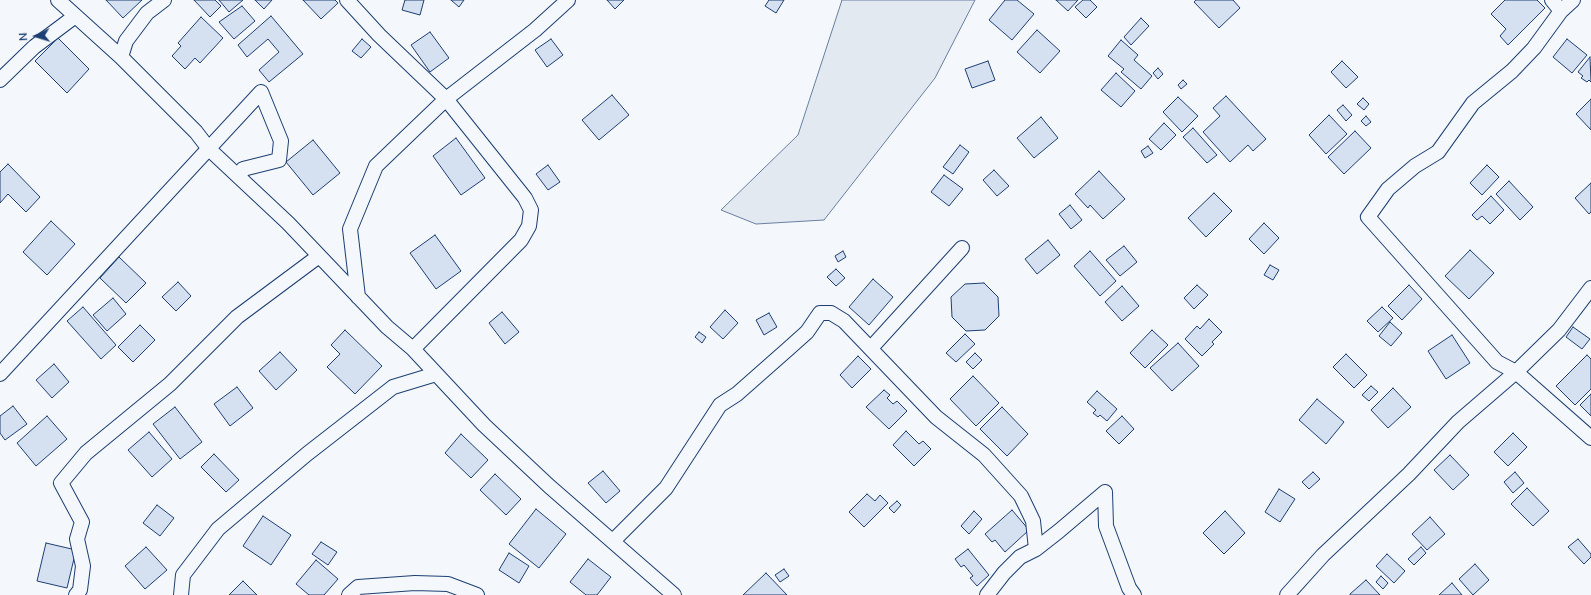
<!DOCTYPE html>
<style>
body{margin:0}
#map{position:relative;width:1591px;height:595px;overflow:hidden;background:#f4f7fb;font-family:"Nunito Sans",sans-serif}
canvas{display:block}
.north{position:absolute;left:16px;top:16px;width:40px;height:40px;-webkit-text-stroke:3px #f4f7fb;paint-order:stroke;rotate:266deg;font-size:11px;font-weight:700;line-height:16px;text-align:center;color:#1d3f73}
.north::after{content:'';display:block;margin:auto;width:14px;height:18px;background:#1d3f73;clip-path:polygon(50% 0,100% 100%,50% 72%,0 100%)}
</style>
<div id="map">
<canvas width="1591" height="595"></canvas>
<div class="north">N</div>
</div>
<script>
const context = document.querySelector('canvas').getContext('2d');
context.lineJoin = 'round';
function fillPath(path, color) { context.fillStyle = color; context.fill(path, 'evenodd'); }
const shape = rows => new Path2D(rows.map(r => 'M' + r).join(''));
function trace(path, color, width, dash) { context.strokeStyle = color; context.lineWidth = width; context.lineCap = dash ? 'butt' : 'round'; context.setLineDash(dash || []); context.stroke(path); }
const green = shape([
 [842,0,975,0,935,78,824,220,756,224,721,210,798,135,842,0]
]);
fillPath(green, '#e3e9f0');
trace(green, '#687fa3', 1);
const building = shape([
 [106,0,142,0,123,18,106,0],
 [194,0,215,0,221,6,210,17,194,0],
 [219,0,243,0,229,12,219,0],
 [255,0,272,0,264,9,255,0],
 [303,0,335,0,338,3,321,19,303,0],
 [405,0,424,0,420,15,402,10,405,0],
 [451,0,464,0,459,7,451,0],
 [607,0,624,0,615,9,607,0],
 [769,0,784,0,776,13,765,6,769,0],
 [1005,0,1017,0,1034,14,1012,40,989,20,1005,0],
 [1056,0,1078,0,1068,11,1056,0],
 [1083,0,1090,0,1097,7,1086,18,1075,7,1083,0],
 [1196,0,1233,0,1240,8,1219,28,1194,2,1196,0],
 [1505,0,1537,0,1545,8,1508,45,1500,36,1506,29,1491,14,1505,0],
 [242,6,255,21,234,39,219,22,242,6],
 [271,16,303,54,269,82,259,70,279,52,268,39,247,57,238,45,271,16],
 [201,17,223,38,200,63,195,58,185,69,172,56,181,46,178,43,201,17],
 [1141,18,1149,26,1131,45,1124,37,1141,18],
 [1037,30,1060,51,1040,73,1017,52,1037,30],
 [430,32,449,58,430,72,411,45,430,32],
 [58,38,89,69,67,93,35,61,58,38],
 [362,39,371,47,361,58,352,51,362,39],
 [551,39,563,55,547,67,535,50,551,39],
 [1567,39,1587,55,1572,73,1553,57,1567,39],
 [1121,40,1138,55,1134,60,1152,76,1141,89,1121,72,1124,69,1108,56,1121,40],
 [1590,57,1591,82,1589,80,1587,82,1581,78,1583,76,1578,72,1590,57],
 [988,61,995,80,972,88,965,69,988,61],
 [1342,61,1358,77,1346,88,1331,72,1342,61],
 [1158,68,1163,74,1158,79,1153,73,1158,68],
 [1116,73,1135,91,1121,107,1101,90,1116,73],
 [1183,80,1187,84,1181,89,1178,85,1183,80],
 [612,95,629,115,599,140,582,120,612,95],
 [1226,96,1266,139,1253,151,1248,145,1230,162,1203,132,1220,116,1213,108,1226,96],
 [1178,97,1198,116,1182,132,1163,112,1178,97],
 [1363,98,1369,104,1364,110,1357,104,1363,98],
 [1591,99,1591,130,1576,114,1591,99],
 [1343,105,1352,115,1346,121,1337,110,1343,105],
 [1329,115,1347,134,1326,154,1309,135,1329,115],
 [1366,116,1371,122,1366,126,1361,121,1366,116],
 [1041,117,1058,138,1034,158,1017,138,1041,117],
 [1164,123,1176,135,1161,150,1149,139,1164,123],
 [1193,128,1217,155,1207,163,1183,137,1193,128],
 [1355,131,1371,148,1344,174,1328,157,1355,131],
 [456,138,485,178,461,195,433,156,456,138],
 [313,140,340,173,313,195,286,162,313,140],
 [960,145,969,152,953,174,943,167,960,145],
 [1148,146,1153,153,1145,158,1141,151,1148,146],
 [8,164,40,197,26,212,8,194,0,203,0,172,8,164],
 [548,165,560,182,548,190,536,174,548,165],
 [1487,165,1499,177,1482,195,1470,183,1487,165],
 [994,170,1009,186,997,196,983,180,994,170],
 [1099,171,1125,199,1103,219,1090,205,1088,208,1075,194,1099,171],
 [944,175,963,189,949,206,931,192,944,175],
 [1509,181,1533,207,1520,220,1496,194,1509,181],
 [1591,183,1591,212,1589,214,1575,198,1591,183],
 [1214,193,1232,211,1206,237,1188,218,1214,193],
 [1491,196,1504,210,1490,224,1482,216,1477,220,1472,215,1491,196],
 [1070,205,1082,220,1071,229,1059,214,1070,205],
 [51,221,75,244,47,275,23,252,51,221],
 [1264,223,1279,238,1264,254,1249,239,1264,223],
 [435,235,461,271,436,289,410,253,435,235],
 [1048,240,1060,255,1037,274,1025,259,1048,240],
 [1124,246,1137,262,1120,276,1106,260,1124,246],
 [1470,250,1494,273,1469,299,1445,276,1470,250],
 [843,251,846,257,838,262,835,256,843,251],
 [1090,251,1116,281,1100,296,1074,266,1090,251],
 [119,257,146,283,126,303,100,278,119,257],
 [1270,265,1279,270,1273,280,1264,275,1270,265],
 [836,269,845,278,836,286,827,277,836,269],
 [873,279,893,297,869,325,849,307,873,279],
 [178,282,191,296,176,311,162,297,178,282],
 [984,283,998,297,999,316,985,330,966,331,952,317,951,297,965,284,984,283],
 [1197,285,1208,295,1194,309,1184,298,1197,285],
 [1409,285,1422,299,1402,320,1388,306,1409,285],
 [1122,286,1139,306,1122,321,1105,302,1122,286],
 [113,298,126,314,107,331,93,315,113,298],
 [83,307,116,345,101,359,67,321,83,307],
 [1382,307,1393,318,1378,332,1367,321,1382,307],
 [725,310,738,323,723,339,710,327,725,310],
 [502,312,519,332,505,344,489,323,502,312],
 [769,313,777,327,764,335,756,320,769,313],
 [1209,319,1222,332,1212,342,1214,344,1202,356,1185,339,1197,326,1200,329,1209,319],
 [1390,322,1402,333,1391,346,1379,336,1390,322],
 [140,325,155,340,133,362,118,347,140,325],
 [1573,327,1590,339,1582,349,1566,337,1573,327],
 [345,330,382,366,355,394,327,367,340,354,331,345,345,330],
 [1152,330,1168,345,1145,368,1130,353,1152,330],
 [699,332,706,337,702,343,695,337,699,332],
 [965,334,975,344,956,362,946,353,965,334],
 [1452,335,1470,363,1446,379,1428,351,1452,335],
 [1178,343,1199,366,1172,391,1150,368,1178,343],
 [280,352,297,370,276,390,259,371,280,352],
 [975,353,982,360,973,369,966,362,975,353],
 [1346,354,1367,375,1354,388,1333,367,1346,354],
 [1587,355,1591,359,1591,389,1575,405,1556,386,1587,355],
 [858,356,871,369,852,388,840,375,858,356],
 [54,364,69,382,52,398,36,380,54,364],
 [973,376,999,403,976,426,950,399,973,376],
 [1371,386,1378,392,1369,401,1362,395,1371,386],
 [237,387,253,408,230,426,214,404,237,387],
 [1393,388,1411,407,1388,428,1371,410,1393,388],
 [884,390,890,395,887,398,893,404,897,401,907,411,889,429,866,407,884,390],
 [1097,391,1117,409,1107,421,1100,415,1098,417,1093,413,1096,410,1087,402,1097,391],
 [1591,394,1591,416,1580,405,1591,394],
 [1317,399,1344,422,1326,444,1299,420,1317,399],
 [13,406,27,424,5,440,0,433,0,416,13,406],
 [175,407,202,442,180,459,153,424,175,407],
 [1002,407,1028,434,1007,456,980,429,1002,407],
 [47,416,67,439,36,466,17,443,47,416],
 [1122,416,1134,429,1119,444,1106,431,1122,416],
 [906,431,919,444,923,441,931,449,914,466,893,445,906,431],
 [149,432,172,459,152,477,128,450,149,432],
 [1513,433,1527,447,1508,466,1494,452,1513,433],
 [461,434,488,460,471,478,445,453,461,434],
 [214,454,239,480,226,492,201,467,214,454],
 [1450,455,1469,475,1453,490,1434,470,1450,455],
 [603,471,620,491,606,503,588,483,603,471],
 [1313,472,1320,479,1309,489,1302,482,1313,472],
 [1515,472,1524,483,1513,493,1504,482,1515,472],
 [495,474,521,499,506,515,480,490,495,474],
 [1527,488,1549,511,1533,526,1511,504,1527,488],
 [1279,489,1295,499,1280,522,1265,512,1279,489],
 [867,494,875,501,880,495,888,503,864,527,849,512,867,494],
 [897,501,901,505,894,513,889,508,897,501],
 [157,505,174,518,160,536,143,523,157,505],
 [536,509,566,534,539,568,509,544,536,509],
 [1012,510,1029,530,1005,552,995,540,992,542,985,534,1012,510],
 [974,511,982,519,969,534,961,526,974,511],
 [1225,511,1245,533,1224,554,1203,533,1225,511],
 [263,516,291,535,271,565,243,546,263,516],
 [1430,517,1445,534,1427,550,1412,534,1430,517],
 [1578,539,1591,554,1591,557,1584,564,1568,547,1578,539],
 [321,542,337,552,328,565,312,554,321,542],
 [46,543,76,550,67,588,37,581,46,543],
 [146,547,167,570,145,589,125,566,146,547],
 [1421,547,1426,553,1414,565,1408,559,1421,547],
 [968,549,989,575,977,586,970,578,973,576,964,565,961,567,955,559,968,549],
 [509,553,529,566,519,583,499,570,509,553],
 [1387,554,1405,571,1394,583,1376,566,1387,554],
 [588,559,611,577,597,595,586,595,570,582,588,559],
 [316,560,338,579,324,595,309,595,296,584,316,560],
 [1475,564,1489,580,1473,595,1459,579,1475,564],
 [784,569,789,576,780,582,775,575,784,569],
 [766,573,787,595,743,595,766,573],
 [1381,576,1388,583,1383,589,1376,582,1381,576],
 [1366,580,1380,595,1350,595,1350,594,1366,580],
 [243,581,257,595,229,595,243,581],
 [1452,583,1462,595,1439,595,1452,583]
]);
fillPath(building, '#d5e0f0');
trace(building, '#1d3f73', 1);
const minor = shape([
 [58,0,121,57,196,132,209,149,288,223,387,327,413,349,484,425,549,486,674,595],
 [347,0,379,35,446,99,525,198,531,210,529,226,521,240,413,349],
 [1552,0,1561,11],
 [1573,0,1561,11,1534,48,1512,71,1473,103,1438,152,1415,166,1388,189,1368,217,1497,362,1516,372,1591,438],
 [121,57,126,41,147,13,164,0],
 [0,80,34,47,74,17],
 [358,297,350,229,376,166,446,99,535,30,568,0],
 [871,348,962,248],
 [0,374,261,92,281,141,279,160,243,169,239,177],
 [1105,492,1106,526,1129,588,1134,595],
 [613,541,666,488,720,405,737,394,788,349,807,332,820,313,831,313,844,321,936,417,984,455,1021,496,1033,521,1036,549],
 [76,595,80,590,83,566,77,539,82,522,61,483,86,453,170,384,237,317,319,256],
 [181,595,183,575,218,529,307,454,393,387,436,374],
 [349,595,358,587,415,583,448,584,477,595],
 [987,595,1004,573,1020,557,1036,549,1059,531,1105,492],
 [1287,595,1323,555,1409,474,1458,422,1516,372,1559,330,1591,288]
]);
trace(minor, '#1d3f73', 16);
trace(minor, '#f4f7fb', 14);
</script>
